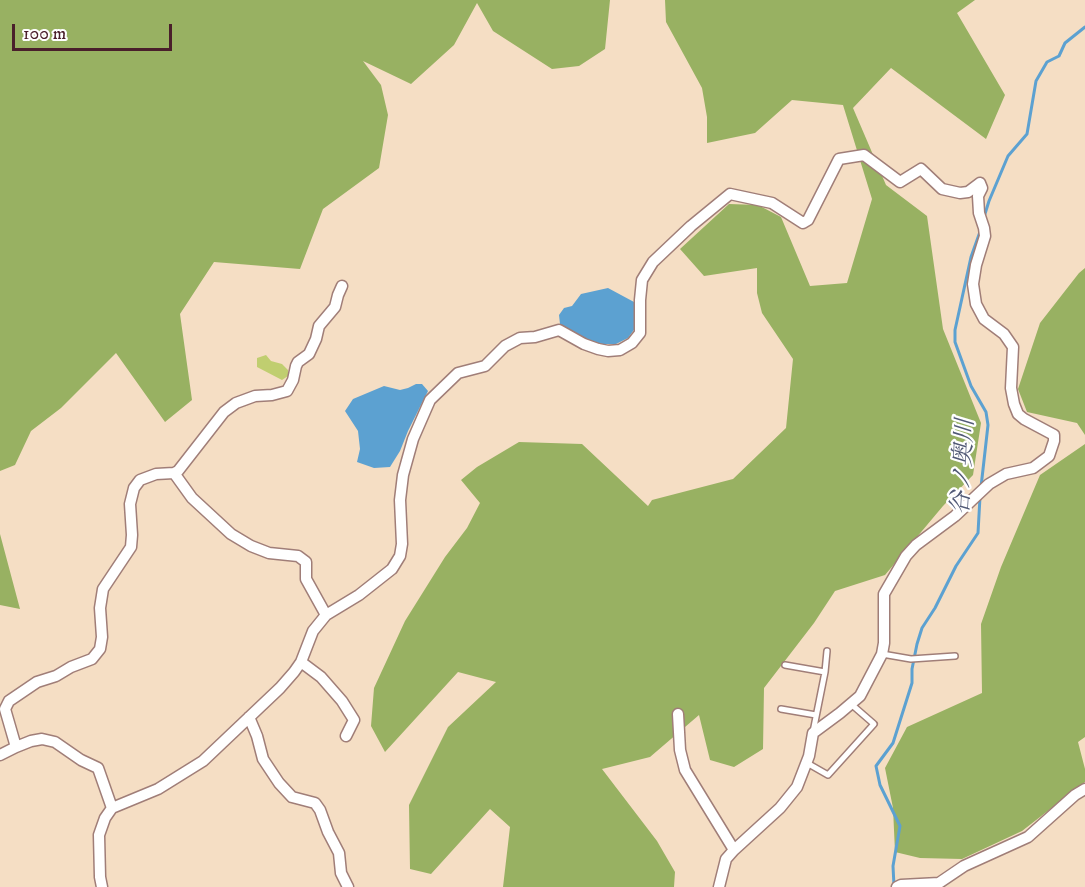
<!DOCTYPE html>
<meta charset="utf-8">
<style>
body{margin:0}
#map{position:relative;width:1085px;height:887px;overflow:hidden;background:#f5dec4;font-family:"IM FELL DW Pica",serif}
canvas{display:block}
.scale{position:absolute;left:12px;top:24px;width:160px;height:27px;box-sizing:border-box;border:3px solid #4a1f2b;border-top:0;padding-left:8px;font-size:18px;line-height:21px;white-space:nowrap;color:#4a1f2b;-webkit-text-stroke:4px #fff;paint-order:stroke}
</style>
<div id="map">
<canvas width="1085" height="887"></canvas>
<div class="scale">100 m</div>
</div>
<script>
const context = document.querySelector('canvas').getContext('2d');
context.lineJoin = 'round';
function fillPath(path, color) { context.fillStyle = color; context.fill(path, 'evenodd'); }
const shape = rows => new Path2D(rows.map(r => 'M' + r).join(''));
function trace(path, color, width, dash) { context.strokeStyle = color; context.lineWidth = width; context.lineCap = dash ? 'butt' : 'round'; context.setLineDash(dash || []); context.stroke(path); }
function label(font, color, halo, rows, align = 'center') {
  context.font = font + ' "IM FELL DW Pica","Noto Serif JP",serif'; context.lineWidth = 4.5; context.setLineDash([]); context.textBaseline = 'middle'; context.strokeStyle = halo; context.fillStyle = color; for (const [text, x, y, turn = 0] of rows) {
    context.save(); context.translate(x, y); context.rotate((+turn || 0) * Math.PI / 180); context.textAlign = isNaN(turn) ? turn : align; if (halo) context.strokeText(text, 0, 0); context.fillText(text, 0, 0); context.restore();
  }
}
fillPath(shape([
 [266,355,271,361,282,364,288,370,288,376,282,380,257,367,257,358]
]), '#c0ce70');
fillPath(shape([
 [0,0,610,0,605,49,579,66,552,69,493,31,477,3,454,45,411,84,363,61,381,85,388,115,379,168,323,209,300,269,214,262,180,314,192,400,165,422,116,353,61,408,31,431,15,465,0,471],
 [665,0,975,0,957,13,1005,95,986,139,891,68,853,108,886,185,927,216,943,329,981,423,973,475,943,506,885,575,835,591,814,623,764,688,763,749,734,767,710,760,699,715,650,757,602,769,657,841,675,872,674,887,503,887,510,827,490,809,431,874,410,869,409,805,448,727,496,682,458,672,385,752,371,726,374,688,405,621,445,557,467,528,480,503,461,480,477,467,519,442,582,444,648,506,652,500,733,479,786,428,793,359,762,313,757,293,757,268,704,276,680,249,729,204,758,205,781,217,810,286,847,283,872,199,843,105,792,100,755,133,707,143,707,117,702,88,666,22],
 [1085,268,1085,435,1077,423,1027,412,1018,389,1040,323,1079,273],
 [1085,444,1085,737,1078,742,1085,769,1085,782,1022,831,962,859,920,858,895,852,893,808,885,768,907,727,982,693,981,624,1001,567,1040,475],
 [0,534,20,609,0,605]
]), '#98b162');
fillPath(shape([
 [608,288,634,302,638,319,636,327,628,338,616,344,590,344,560,324,559,315,564,308,572,306,581,294],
 [416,384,422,384,428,391,408,431,400,451,390,467,374,468,357,462,360,449,358,431,345,411,353,399,384,386,400,390,408,388]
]), '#5ca1d1');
trace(shape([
 [984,217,989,201,1008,156,1027,134,1036,81,1047,62,1059,56,1065,43,1085,27],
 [981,229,971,257,955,330,955,342,971,386,986,412,988,425,981,487],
 [894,886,893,866,900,826,880,785,876,766,893,743,912,683,912,669,917,644,922,628,935,608,956,566,978,533,980,497]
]), '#5ca1d1', 3);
const lane = shape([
 [882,654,911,659,955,656],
 [785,665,825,672],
 [781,709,816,715],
 [813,732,825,672,827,651],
 [807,763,828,775,874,724,851,704]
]);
const street = shape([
 [174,473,192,498,231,534,251,546,269,553,298,556,306,562,306,579,326,615],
 [301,662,321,677,342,701,354,720,346,736],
 [678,714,680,750,685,770,734,850],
 [249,717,257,736,263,759,279,783,292,797,315,803,320,810,328,832,339,853,341,873,348,887],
 [16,747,5,709,9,701,37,682,56,676,71,667,92,659,100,649,102,637,100,608,103,589,131,547,132,535,130,504,134,488,140,480,156,474,174,473,178,471,224,412,236,403,255,396,272,395,287,391,293,380,296,366,298,362,309,354,316,339,319,326,335,307,338,295,342,286],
 [0,755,16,747,31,741,42,739,55,742,81,760,98,768,112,808],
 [102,887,100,877,99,835,105,818,112,808,158,789,203,761,280,688,294,672,301,662,313,631,326,615,359,595,392,569,400,556,402,544,400,500,403,475,413,439,430,400,458,373,485,366,505,346,520,338,535,337,559,330,584,344,598,349,608,351,620,350,632,343,640,333,640,300,642,280,653,262,691,226,730,194,772,203,803,223,808,220,839,159,864,155,900,182,921,169,942,189,960,193,968,192,980,183],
 [719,887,726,859,734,850,780,808,797,787,809,756,813,733,840,713,860,696,882,654,884,643,884,594,906,556,916,545,955,516,989,484,1006,474,1033,468,1049,456,1054,441,1054,435,1024,419,1018,414,1014,404,1011,388,1013,347,1004,334,984,319,976,304,973,284,976,265,985,236,984,228,979,213,978,196,982,188,980,183],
 [897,887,901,885,939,883,964,866,1028,837,1075,795,1085,789]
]);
trace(lane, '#a07e78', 8);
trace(street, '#a07e78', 13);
trace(lane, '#fff', 5);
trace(street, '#fff', 10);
label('italic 24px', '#525a76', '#fff', [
 ["谷ノ奥川",965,467,-87]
]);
</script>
